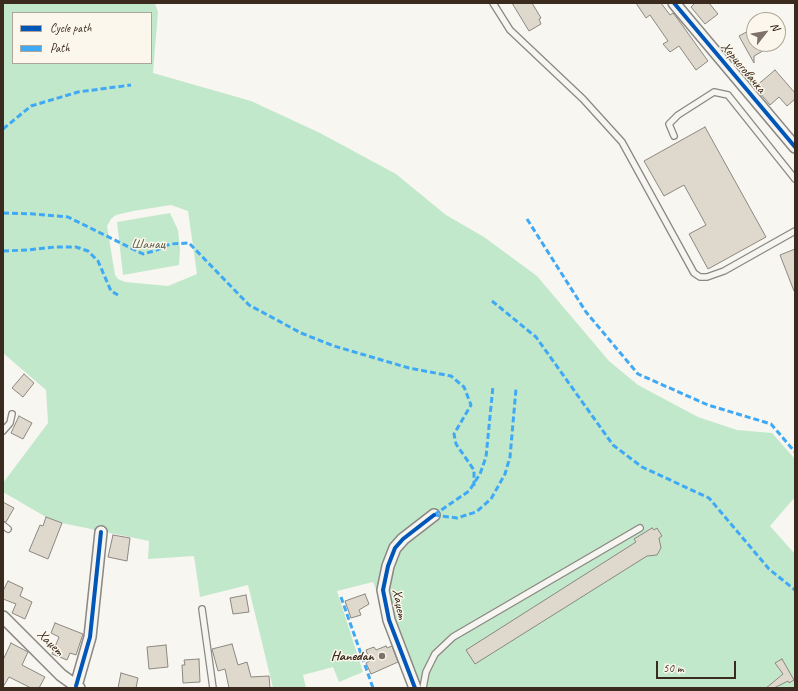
<!DOCTYPE html>
<meta charset="utf-8">
<style>
body{margin:0}
#map{position:relative;width:798px;height:691px;overflow:hidden;background:#f8f6f0;font-family:Caveat,sans-serif}
canvas{display:block}
.frame{position:absolute;inset:0;border:4px solid #3b2a1e;pointer-events:none}
.legend{position:absolute;left:12px;top:12px;width:140px;height:52px;box-sizing:border-box;background:#fbf7ec;border:1px solid #aea59a;margin:0;padding:5px 7px;list-style:none;font-size:12px;color:#3b2a1e}
.legend li{display:flex;align-items:center;gap:8px;height:20px}
.legend b{width:20px;border:1px solid #aea59a}
.north{position:absolute;left:746px;top:12px;width:40px;height:40px;box-sizing:border-box;background:#fbf7ec;border:1px solid #aea59a;border-radius:50%;rotate:59deg;font-size:11px;font-weight:700;line-height:16px;text-align:center;color:#3b2a1e}
.north::after{content:'';display:block;margin:auto;width:14px;height:18px;background:#7d7168;clip-path:polygon(50% 0,100% 100%,50% 72%,0 100%)}
.scale{position:absolute;left:656px;top:661px;width:80px;height:18px;box-sizing:border-box;border:2px solid #3b2a1e;border-top:0;padding-left:5px;font-size:12px;line-height:14px;white-space:nowrap;color:#3b2a1e;-webkit-text-stroke:3px #fbf7ec;paint-order:stroke}
</style>
<div id="map">
<canvas width="798" height="691"></canvas>
<div class="frame"></div>
<ul class="legend">
<li><b style="height:5px;background:#0057b8"></b>Cycle path</li>
<li><b style="height:5px;background:#3fa9f5"></b>Path</li>
</ul>
<div class="north">N</div>
<div class="scale">50 m</div>
</div>
<script>
const context = document.querySelector('canvas').getContext('2d');
context.lineJoin = 'round';
function fillPath(path, color) { context.fillStyle = color; context.fill(path, 'evenodd'); }
const shape = rows => new Path2D(rows.map(r => 'M' + r).join(''));
function trace(path, color, width, dash) { context.strokeStyle = color; context.lineWidth = width; context.lineCap = dash ? 'butt' : 'round'; context.setLineDash(dash || []); context.stroke(path); }
function label(font, color, halo, rows, align = 'center') {
  context.font = font + ' Caveat,sans-serif'; context.lineWidth = 3; context.setLineDash([]); context.textBaseline = 'middle'; context.strokeStyle = halo; context.fillStyle = color; for (const [text, x, y, turn = 0] of rows) {
    context.save(); context.translate(x, y); context.rotate((+turn || 0) * Math.PI / 180); context.textAlign = isNaN(turn) ? turn : align; if (halo) context.strokeText(text, 0, 0); context.fillText(text, 0, 0); context.restore();
  }
}
fillPath(shape([
 [3,3,155,3,158,12,153,73,251,101,320,133,396,174,446,215,484,237,537,276,609,361,638,385,698,417,737,430,772,433,795,459,795,497,770,526,795,554,795,688,415,688,373,582,337,591,363,672,339,682,333,667,303,675,306,688,273,688,248,585,200,597,194,556,148,559,149,541,62,523,46,517,3,492,3,483,48,423,46,390,3,353],
 [13,13,151,13,151,63,13,63],
 [171,205,188,211,197,274,168,286,125,282,118,279,115,275,107,226,111,219,116,215,133,211],
 [170,213,178,230,180,249,179,265,123,275,117,222]
]), '#c2e8cb');
const building = shape([
 [512,3,532,3,541,18,539,19,541,24,529,31,512,3],
 [636,3,661,3,670,15,673,13,677,18,708,61,696,70,679,46,670,52,663,44,668,41,650,15,646,18,636,3],
 [695,3,709,3,718,14,705,24,691,7,695,3],
 [754,28,754,44,775,44,754,56,754,63,739,36,754,28],
 [775,70,795,93,795,99,787,106,779,97,770,105,755,87,775,70],
 [705,127,766,237,708,269,689,234,706,225,684,185,664,196,644,161,705,127],
 [795,249,795,291,794,291,780,255,795,249],
 [24,374,34,383,23,397,12,388,24,374],
 [19,416,32,423,23,439,11,433,19,416],
 [3,502,14,508,6,522,3,521,3,502],
 [46,517,62,523,48,559,29,551,40,525,43,526,46,517],
 [652,528,654,530,657,528,662,536,659,538,661,548,657,555,647,556,475,664,466,650,636,542,634,539,652,528],
 [113,535,130,538,127,561,108,557,113,535],
 [8,581,23,588,20,596,32,602,25,619,12,613,16,604,3,599,3,591,8,581],
 [365,594,369,604,359,610,361,615,351,618,345,601,365,594],
 [246,595,249,612,233,614,230,598,246,595],
 [55,623,83,634,76,655,70,653,67,660,52,654,59,637,51,633,55,623],
 [11,643,28,652,22,665,45,677,39,688,31,688,9,677,3,687,3,660,11,643],
 [232,644,238,665,247,662,251,677,269,676,270,688,229,688,225,669,218,671,212,649,232,644],
 [166,645,168,667,149,669,147,647,166,645],
 [386,646,387,648,392,646,398,662,371,674,366,663,370,661,366,650,374,647,376,650,386,646],
 [199,659,200,682,183,683,182,665,185,665,184,660,199,659],
 [782,659,794,680,789,683,788,681,774,688,766,688,783,674,775,663,782,659],
 [121,673,138,678,136,688,118,688,121,673]
]);
fillPath(building, '#dfd9cd');
trace(building, '#8b8781', 1);
const service = shape([
 [493,3,510,30,583,99,622,142,694,273,700,277,707,277,724,271,795,231],
 [674,136,669,124,678,115,714,92,728,95,795,179],
 [3,431,10,423,12,414],
 [3,525,8,529],
 [202,609,213,688],
 [423,688,426,672,435,654,453,637,640,528]
]);
const minor = shape([
 [674,3,795,147],
 [3,617,61,675,79,688],
 [76,686,90,637,101,532],
 [415,688,389,620,383,590,388,566,395,548,403,539,434,515]
]);
trace(service, '#8b8781', 8);
trace(minor, '#8b8781', 14);
trace(service, '#f6f5f1', 5.5);
trace(minor, '#f6f5f1', 11);
trace(shape([
 [3,129,31,106,78,92,131,85],
 [3,213,34,214,68,217,143,254,157,250,170,244,189,243,249,305,301,333,334,346,409,368,451,376,464,387,471,405,454,434,456,444,474,470,474,486],
 [527,219,586,312,638,374,708,405,771,424,795,452],
 [3,251,27,250,55,247,76,247,88,251,98,261,111,291,118,295],
 [492,301,536,337,613,445,642,467,709,498,769,569,795,590],
 [434,515,457,518,476,512,491,499,505,474,510,457,516,389],
 [434,515,469,491,480,474,486,457,493,386],
 [341,597,373,688]
]), '#3fa9f5', 3, [6, 3]);
trace(shape([
 [674,3,795,147],
 [76,686,90,637,101,532],
 [415,688,389,620,383,590,388,566,395,548,403,539,434,515]
]), '#0057b8', 4);
for (const [x, y, r, color] of [
 [382,656,4,"#7d7168"]
]) { const dot = new Path2D(); dot.arc(x, y, r, 0, 2 * Math.PI); context.fillStyle = color; context.fill(dot); trace(dot, '#fbf7ec', 1.5); }
label('14px', '#3b2a1e', '#fbf7ec', [
 ["Херцеговачка",743,68,50],
 ["Хаџет",399,604,80],
 ["Хаџет",50,643,45]
]);
label('14px', '#525742', '#fbf7ec', [
 ["Шанац",148,244]
]);
label('bold 14px', '#3b2a1e', '#fbf7ec', [
 ["Hanedan",374,656]
], 'right');
</script>
